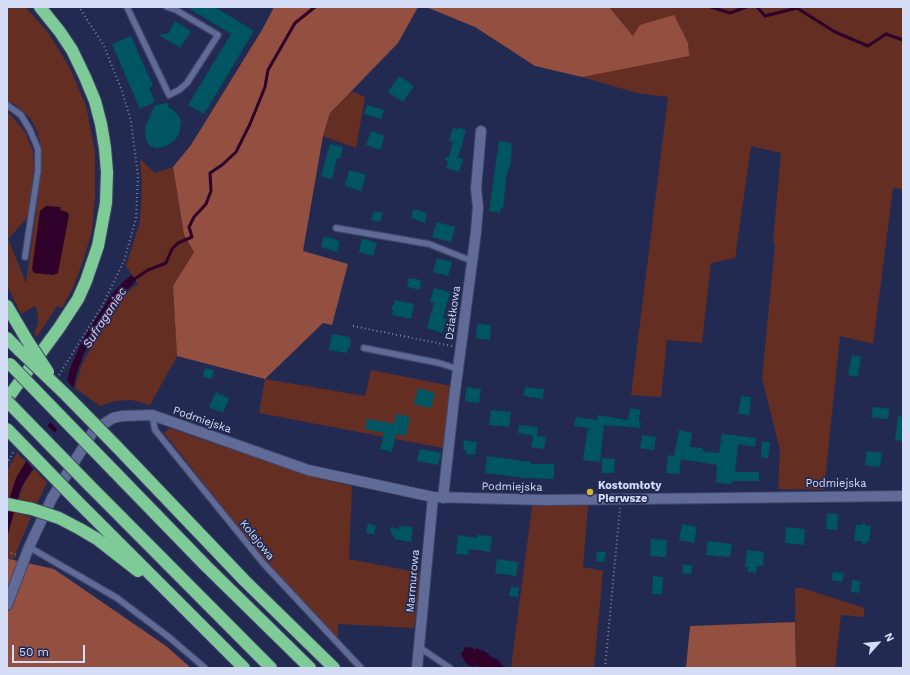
<!DOCTYPE html>
<meta charset="utf-8">
<style>
body{margin:0}
#map{position:relative;width:910px;height:675px;overflow:hidden;background:#232a52;font-family:"Work Sans",sans-serif}
canvas{display:block}
.frame{position:absolute;inset:0;border:8px solid #d5dcf6;pointer-events:none}
.north{position:absolute;left:858px;top:623px;width:40px;height:40px;-webkit-text-stroke:3px #232a52;paint-order:stroke;rotate:63deg;font-size:11px;font-weight:700;line-height:16px;text-align:center;color:#d5dcf6}
.north::after{content:'';display:block;margin:auto;width:14px;height:18px;background:#d5dcf6;clip-path:polygon(50% 0,100% 100%,50% 72%,0 100%)}
.scale{position:absolute;left:12px;top:645px;width:73px;height:18px;box-sizing:border-box;border:2px solid #d5dcf6;border-top:0;padding-left:5px;font-size:12px;line-height:14px;white-space:nowrap;color:#d5dcf6;-webkit-text-stroke:3px #232a52;paint-order:stroke}
</style>
<div id="map">
<canvas width="910" height="675"></canvas>
<div class="frame"></div>
<div class="north">N</div>
<div class="scale">50 m</div>
</div>
<script>
const context = document.querySelector('canvas').getContext('2d');
context.lineJoin = 'round';
function fillPath(path, color) { context.fillStyle = color; context.fill(path, 'evenodd'); }
const shape = rows => new Path2D(rows.map(r => 'M' + r).join(''));
function trace(path, color, width, dash) { context.strokeStyle = color; context.lineWidth = width; context.lineCap = dash ? 'butt' : 'round'; context.setLineDash(dash || []); context.stroke(path); }
function label(font, color, halo, rows, align = 'center') {
  context.font = font + ' "Work Sans",sans-serif'; context.lineWidth = 3.5; context.setLineDash([]); context.textBaseline = 'middle'; context.strokeStyle = halo; context.fillStyle = color; for (const [text, x, y, turn = 0] of rows) {
    context.save(); context.translate(x, y); context.rotate((+turn || 0) * Math.PI / 180); context.textAlign = isNaN(turn) ? turn : align; if (halo) context.strokeText(text, 0, 0); context.fillText(text, 0, 0); context.restore();
  }
}
fillPath(shape([
 [7,7,25,7,29,11,47,31,70,68,86,106,95,152,95,198,92,231,83,261,73,288,62,308,57,306,37,337,34,333,38,324,38,317,37,310,35,306,21,314,7,286,7,113,12,116,25,132,33,151,34,170,27,218,8,239,26,283,38,198,42,150,37,131,31,119,14,104,7,101],
 [609,7,903,7,903,189,893,188,873,344,840,336,824,490,778,489,780,450,762,378,775,246,773,240,781,153,751,146,735,258,711,263,702,343,667,340,661,397,631,395,668,97,637,93,582,77,614,70,633,36],
 [351,91,365,97,356,148,323,136,330,113],
 [140,159,155,173,173,167,184,235,194,252,173,286,177,356,150,405,132,400,115,401,100,406,75,388,82,364,119,298,138,284,126,266,140,222,142,185],
 [371,370,451,386,443,448,259,413,265,379,365,396],
 [169,428,306,475,352,486,349,559,421,573,414,628,338,624,338,639,262,557,164,433],
 [17,453,26,462,16,478,9,499,7,498,7,471],
 [34,469,47,483,36,505,18,501,24,483],
 [588,505,583,567,603,571,594,668,511,668,532,506],
 [14,512,31,517,13,560,7,557,7,537],
 [795,588,802,588,864,608,864,617,841,615,835,668,796,668]
]), '#652e23');
fillPath(shape([
 [274,7,418,7,398,43,330,113,323,136,303,251,348,264,332,325,323,323,265,379,177,356,173,286,194,252,184,235,173,167,191,145,262,30],
 [426,7,609,7,633,36,640,25,674,15,688,43,689,56,582,77,535,66,475,27],
 [7,556,9,559,54,569,166,646,191,668,7,668],
 [795,622,796,668,686,668,690,626]
]), '#934f40');
fillPath(shape([
 [46,206,61,207,60,210,67,212,69,215,58,273,53,275,34,273,32,269,40,211],
 [132,275,136,281,119,298,84,353,77,372,66,415,21,488,7,537,7,507,16,478,62,402,70,369,82,341,112,294,123,282],
 [466,647,473,648,475,651,476,648,486,652,491,657,497,659,505,668,477,668,478,666,477,665,475,667,470,666,466,663,462,656,461,652,463,652,464,648]
]), '#2f002a');
fillPath(shape([
 [65,378,75,390,71,409,58,430,49,421,60,401],
 [46,424,56,434,34,470,25,460]
]), '#232a52');
trace(shape([
 [711,7,730,13,746,7],
 [757,7,765,16,797,8,835,32,868,46,886,34,903,40],
 [133,280,148,270,166,263,172,249,178,243,192,237,189,227,194,217,206,204,211,191,210,173,222,165,236,152,250,124,265,87,268,70,295,23,315,7]
]), '#2f002a', 3);
fillPath(shape([
 [187,7,215,7,254,31,204,114,188,105,231,34],
 [175,21,191,31,180,48,159,35,169,33],
 [131,36,153,86,149,88,155,102,140,109,112,44],
 [399,76,414,86,403,102,388,92],
 [168,103,168,107,172,109,179,116,181,122,179,134,174,141,166,146,157,148,152,147,148,144,146,140,145,130,146,125,155,105],
 [367,105,384,110,381,119,364,114],
 [458,127,466,130,458,158,463,159,459,172,446,168,448,162,444,158,449,157,453,142,449,141,453,128,458,129],
 [371,131,385,136,380,150,366,145],
 [499,141,512,143,511,148,512,148,510,167,509,167,508,172,507,172,503,208,501,208,500,213,489,211],
 [330,144,343,147,340,159,337,158,332,179,321,176],
 [349,170,366,175,361,191,345,186],
 [413,209,427,213,425,223,411,218],
 [374,211,383,213,380,222,371,220],
 [437,222,455,227,451,242,432,237],
 [324,236,340,241,337,252,321,247],
 [362,239,369,240,370,241,377,243,373,256,359,252],
 [437,258,452,262,448,276,433,272],
 [409,278,421,280,420,290,407,287],
 [434,288,450,292,443,318,447,319,442,333,427,328,434,303,430,302],
 [395,300,414,304,411,319,392,315,393,310,391,307,394,305],
 [477,324,491,325,490,340,476,338],
 [332,334,350,337,349,339,351,339,350,347,348,347,347,353,329,350],
 [852,355,861,357,858,377,848,375],
 [205,368,214,370,212,379,203,377],
 [467,387,481,389,479,403,465,401],
 [525,387,544,389,543,399,524,396],
 [418,388,435,393,431,408,414,404],
 [216,392,229,398,223,413,209,407],
 [741,396,751,397,749,415,738,414],
 [873,407,890,409,888,419,871,417],
 [630,408,640,410,639,421,641,422,640,428,604,425,600,462,583,460,588,428,574,426,576,417,597,420,598,415,628,420],
 [491,410,511,412,509,427,489,425],
 [396,414,410,417,406,436,396,434,392,452,380,449,384,433,365,429,367,419,394,424],
 [898,416,903,417,903,441,895,440],
 [519,425,538,427,537,436,546,437,544,449,531,447,533,436,535,436,518,433],
 [679,430,692,433,690,447,703,448,702,451,719,453,722,434,756,438,755,447,738,444,735,472,759,472,759,481,732,481,732,484,716,483,717,465,681,459,679,474,666,473,668,455,674,456],
 [642,435,656,437,654,450,640,448],
 [464,440,477,442,475,455,466,454,466,450,463,450],
 [762,442,770,442,768,458,761,457],
 [420,449,441,453,438,465,417,461],
 [867,451,882,453,880,467,865,465],
 [487,456,531,462,531,464,554,464,554,479,526,478,485,473],
 [602,458,615,459,614,473,602,473],
 [827,513,838,514,837,530,826,529],
 [368,523,376,526,374,534,366,533],
 [864,523,866,526,871,526,869,541,863,545,861,541,854,541,856,525,861,525],
 [682,524,697,527,694,543,679,540],
 [399,526,413,527,411,542,394,539,389,527,399,529],
 [786,527,805,529,804,545,785,543],
 [458,535,477,538,477,535,492,536,490,552,469,549,468,555,456,554],
 [651,539,667,540,666,557,650,556],
 [708,541,732,544,730,557,706,555],
 [747,550,764,552,763,566,757,566,756,573,748,572,748,567,745,567],
 [597,552,606,552,604,562,596,561],
 [497,559,518,562,516,576,495,573],
 [683,564,692,565,691,575,682,573],
 [833,572,844,573,842,582,831,580],
 [653,576,663,577,662,594,652,594],
 [852,580,860,581,859,593,851,592],
 [511,587,519,588,518,597,509,596]
]), '#005563');
const lane = shape([
 [127,7,169,95,179,90,187,83,218,35,176,10,167,7],
 [7,105,21,115,30,130,38,149,38,170,25,257],
 [336,228,429,244,472,261],
 [364,348,439,363,458,369],
 [152,415,155,430,263,563,361,668],
 [29,547,117,598,170,638,205,668],
 [419,647,450,668]
]);
const street = shape([
 [443,498,454,399,476,232,478,207,476,189,481,131],
 [7,605,29,547,52,498,94,430,113,418,122,416,152,415,308,470,433,497,546,500,903,496],
 [417,668,433,497]
]);
const highway = shape([
 [7,306,27,340],
 [7,338,20,351],
 [7,399,59,328,78,299,86,281,98,246,106,203,107,172,105,148,101,124,95,101,85,77,72,50,60,32,40,7],
 [117,447,245,581,334,668],
 [106,463,206,566,310,668],
 [89,485,271,668],
 [77,501,244,668],
 [80,529,97,539,138,571]
]);
trace(lane, '#414668', 8);
trace(street, '#414668', 12);
trace(highway, '#414668', 14);
trace(shape([
 [353,326,452,346],
 [59,375,102,306,124,261,136,218,138,176,131,121,122,91,104,46,79,7],
 [7,464,14,451],
 [7,552,17,555],
 [605,668,620,508]
]), '#7d84a5', 2, [1, 3]);
trace(lane, '#606b98', 5.5);
trace(street, '#606b98', 10);
trace(highway, '#7ecb97', 12);
const highwayBridge = shape([
 [27,340,48,372],
 [20,351,66,395,117,447],
 [10,364,106,463],
 [7,401,89,485],
 [7,429,77,501],
 [7,504,32,509,59,518,80,529]
]);
trace(highwayBridge, '#414668', 14, []);
trace(highwayBridge, '#7ecb97', 12);
for (const [x, y, r, color] of [
 [590,492,4,"#d7b434"]
]) { const dot = new Path2D(); dot.arc(x, y, r, 0, 2 * Math.PI); context.fillStyle = color; context.fill(dot); trace(dot, '#232a52', 1.5); }
label('11px', '#d5dcf6', '#232a52', [
 ["Działkowa",453,313,-82],
 ["Podmiejska",202,420,19],
 ["Podmiejska",836,484],
 ["Podmiejska",512,487,1],
 ["Kolejowa",257,540,51],
 ["Marmurowa",413,581,-85]
]);
label('bold 11px', '#d5dcf6', '#232a52', [
 ["Kostomłoty",598,486],
 ["Pierwsze",598,499]
], 'left');
label('italic 12px', '#f6c5ec', '#232a52', [
 ["Sufraganiec",105,318,-57]
]);
</script>
